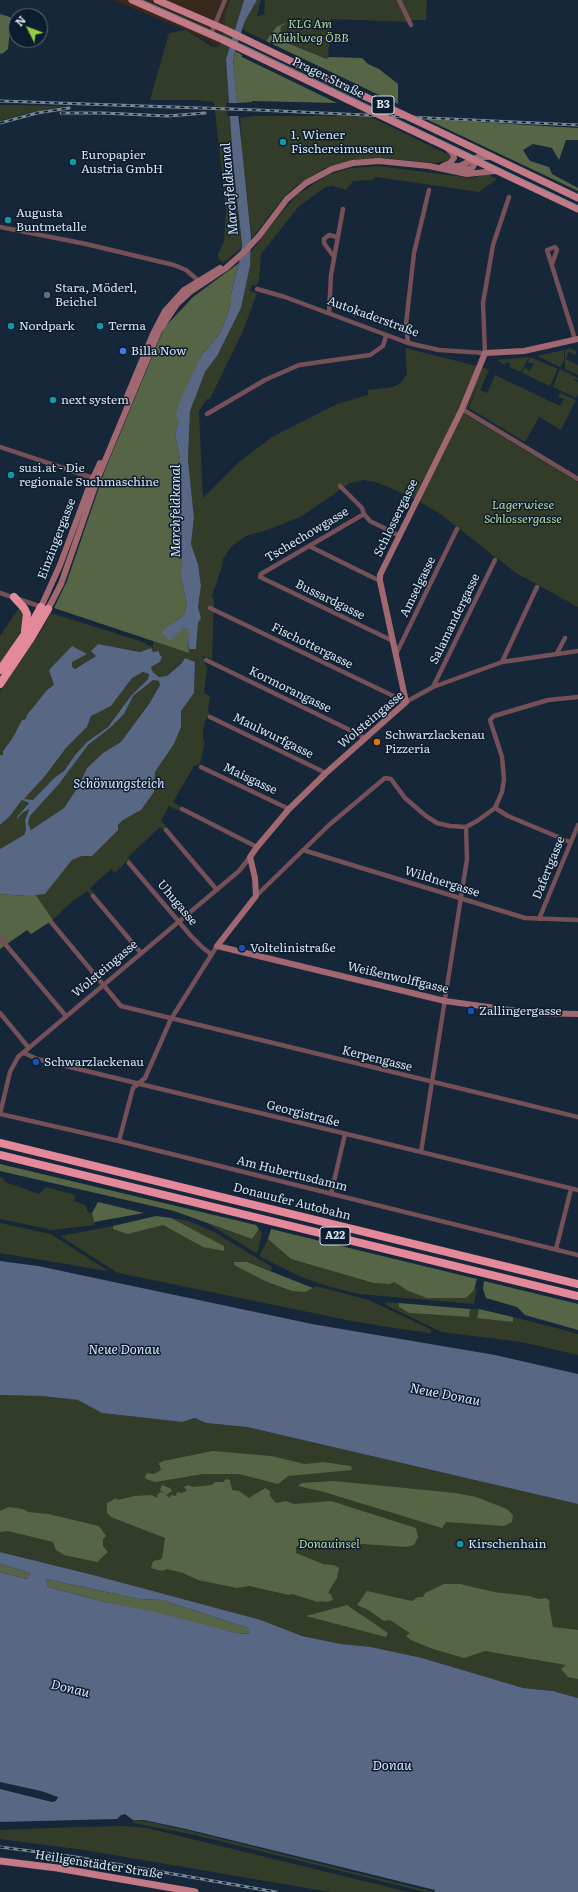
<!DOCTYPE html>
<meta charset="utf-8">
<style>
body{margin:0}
#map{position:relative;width:578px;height:1892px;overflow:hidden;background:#152739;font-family:Literata,serif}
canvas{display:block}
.north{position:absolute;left:8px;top:8px;width:40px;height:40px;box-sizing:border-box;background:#0b1d2e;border:1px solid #5d6c7b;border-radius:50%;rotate:312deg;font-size:11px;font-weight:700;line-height:16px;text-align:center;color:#d7e3ee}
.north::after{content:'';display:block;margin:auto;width:14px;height:18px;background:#8ece43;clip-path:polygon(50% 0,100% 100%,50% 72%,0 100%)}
</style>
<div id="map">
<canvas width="578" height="1892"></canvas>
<div class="north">N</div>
</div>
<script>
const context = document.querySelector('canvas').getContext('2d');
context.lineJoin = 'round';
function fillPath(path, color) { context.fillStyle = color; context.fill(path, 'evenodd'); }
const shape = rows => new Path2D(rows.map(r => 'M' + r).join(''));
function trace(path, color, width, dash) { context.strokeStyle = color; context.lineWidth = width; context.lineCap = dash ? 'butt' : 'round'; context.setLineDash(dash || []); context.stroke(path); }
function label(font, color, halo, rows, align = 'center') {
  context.font = font + ' Literata,serif'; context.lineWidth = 3; context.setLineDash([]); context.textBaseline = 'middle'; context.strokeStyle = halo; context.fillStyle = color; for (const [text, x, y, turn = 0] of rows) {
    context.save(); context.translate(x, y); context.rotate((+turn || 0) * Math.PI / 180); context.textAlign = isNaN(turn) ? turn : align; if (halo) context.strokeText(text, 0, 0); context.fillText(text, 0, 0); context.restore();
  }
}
fillPath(shape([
 [112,0,230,0,224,16,225,24,219,45,217,46,186,30]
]), '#372a1c');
fillPath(shape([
 [230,0,244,0,226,59,233,162,242,244,240,249,223,263,219,259,218,254,224,242,226,209,214,102,196,100,150,100,169,33,186,30,211,46,218,47,220,45,225,24,224,16],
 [257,0,261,0,257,16,264,15,265,0,427,0,426,20,413,20,410,22,331,19,328,59,280,40,281,26,276,27,266,41,243,30,245,21],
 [0,105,18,105,65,106,28,113,0,121],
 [254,116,369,116,451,156,449,160,435,163,382,158,355,160,325,168,296,186,283,198,252,238,242,155,240,118],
 [378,166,472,178,487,174,497,179,479,192,376,177,373,180,353,181,346,190,332,186,326,187,299,206,261,254,259,280,256,286,252,285,250,291,257,293,243,331,210,399,207,399,199,411,203,498,239,462,272,437,337,404,368,395,368,390,393,387,401,383,407,374,405,348,485,368,489,370,480,390,487,393,495,375,560,406,564,399,558,397,560,393,576,400,561,430,539,417,525,442,469,408,482,376,465,414,578,482,578,607,516,573,439,513,415,499,379,483,364,480,350,483,302,516,270,529,246,536,232,546,223,559,222,567,212,596,214,599,212,659,202,656,207,668,204,693,210,696,208,711,210,714,206,719,203,729,203,740,205,741,200,764,194,766,173,802,181,807,179,811,169,806,161,820,168,829,165,831,160,827,128,857,132,863,129,865,126,862,115,873,111,869,90,888,95,894,92,897,87,891,69,904,53,920,35,894,45,894,72,860,82,856,92,856,123,820,141,810,154,792,155,772,174,744,181,727,181,711,194,693,195,662,185,658,181,664,167,676,159,677,153,672,151,667,160,662,162,657,161,654,153,652,151,648,140,652,98,644,96,656,74,669,71,667,72,646,54,685,47,690,26,719,22,720,12,739,3,751,3,755,0,755,0,691,39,634,51,613,143,642,153,648,153,641,188,652,189,649,196,649,198,623,201,618,198,607,201,586,198,564,191,544,194,518,188,460,190,411,196,393,205,372,217,356,241,308,250,266,250,253,281,213,298,194,328,175,351,168],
 [570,348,577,351,576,354,576,355,569,352,566,359,578,365,578,375,565,369,565,350],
 [564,350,564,361,560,367,537,356],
 [529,357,521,372,509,367,511,364,506,362,505,365,497,360],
 [530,357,558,369,550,386,522,373,525,367,530,371,534,364,528,362],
 [560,369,578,378,578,380,575,379,574,380,578,382,578,394,576,398,553,387],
 [20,606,23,610,25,625,0,664,0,636],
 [143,672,149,674,148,679,130,697,108,727,87,742,75,755,64,771,54,778,33,800,23,799,45,776,66,748,87,727,91,716,111,706,132,678],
 [153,680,159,681,160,685,149,704,121,743,103,753,87,768,78,787,64,808,31,830,28,824,30,816,59,784,88,745,111,727,124,714,133,696],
 [22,800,29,803,21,813,29,809,25,820,26,830,24,835,18,840,0,849,0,825,9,817],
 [0,1177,3,1178,5,1182,39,1194,46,1187,76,1195,74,1201,85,1205,88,1212,92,1213,95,1225,52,1230,0,1219],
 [171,1218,189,1221,214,1232,272,1267,271,1271,247,1262,313,1289,315,1286,369,1300,430,1329,431,1332,430,1333,394,1328,352,1321,123,1274,116,1272,60,1236,113,1226,113,1229,163,1225,178,1232,223,1246],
 [0,1223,51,1234,107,1270,107,1271,0,1253],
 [207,1223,251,1239,259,1229,262,1233,258,1251,256,1253],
 [268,1239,291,1259,394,1282,408,1291,474,1290,477,1287,474,1304,359,1294,327,1286,301,1277,259,1256],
 [385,1302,399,1303,399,1307,409,1313,469,1317,470,1309,479,1309,478,1317,513,1322,513,1317,553,1327,578,1334,578,1355,521,1342,441,1332,386,1305],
 [0,1395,42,1396,78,1400,102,1413,182,1422,195,1418,206,1423,247,1427,578,1504,578,1698,553,1691,523,1688,422,1658,371,1647,341,1644,302,1636,261,1620,97,1576,0,1552],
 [133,1820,144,1821,186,1830,434,1892,425,1892,195,1835,133,1823],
 [76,1827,126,1826,147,1828,409,1892,330,1892,84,1850,0,1839,0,1830]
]), '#323c28');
fillPath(shape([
 [0,14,10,17,11,19,8,49,2,54,0,53],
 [285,23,286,24,281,26,280,40,327,59,328,57,362,58,368,64,379,69,398,84,398,104,266,41,276,27],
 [235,51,242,55,242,57,337,103,252,101,252,102,237,103,233,67],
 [426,119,578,128,578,140,566,140,559,160,552,148,533,144,523,150,530,161,549,167,552,174,578,188,578,191],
 [239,263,231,294,231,305,220,333,201,356,175,434,180,459,179,476,182,497,181,577,187,605,183,616,164,630,183,628,190,630,188,642,189,653,54,608,67,581,105,470,164,328,193,297],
 [0,894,26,896,35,894,53,920,31,934,27,930,0,949],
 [0,1164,256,1225,259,1229,252,1239,174,1211,0,1171],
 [98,1202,144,1213,94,1222,92,1213],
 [156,1216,171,1218,224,1246,224,1251,203,1247,163,1225,128,1234,113,1229,113,1226],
 [271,1229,477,1279,474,1290,466,1298,427,1298,408,1291,394,1282,390,1284,374,1283,291,1259,268,1239],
 [234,1262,247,1262,313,1288,305,1292,292,1291,265,1281,234,1265],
 [484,1281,578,1304,578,1330,525,1315,517,1307,486,1298,483,1289],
 [399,1303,470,1309,469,1317,409,1313,399,1307],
 [479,1309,513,1317,513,1322,477,1318],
 [213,1451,271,1456,305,1464,323,1462,351,1466,352,1470,288,1476,278,1484,239,1474,203,1474,155,1482,146,1479,145,1477,147,1473,154,1474,161,1470,159,1463,163,1461],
 [226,1479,230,1480,232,1490,239,1491,249,1498,265,1488,270,1491,270,1496,276,1503,286,1501,294,1504,331,1501,416,1528,418,1537,414,1545,406,1547,305,1540,302,1544,296,1547,296,1553,323,1564,334,1565,339,1568,337,1578,328,1593,331,1594,333,1600,326,1602,322,1601,318,1602,292,1594,289,1595,249,1586,237,1588,198,1580,183,1573,167,1569,162,1571,151,1568,153,1561,162,1559,165,1538,111,1517,107,1513,107,1503,116,1498,118,1500,134,1496,151,1495,158,1498,157,1495,160,1492,164,1493,160,1490,162,1485,170,1488,172,1491,166,1495,170,1498,171,1495,176,1496,177,1492,181,1493,187,1491,184,1487,189,1485,193,1487,212,1485,215,1482,223,1482],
 [334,1481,456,1493,476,1497,507,1509,513,1515,512,1522,504,1526,446,1522,442,1528,324,1492,298,1486,302,1483],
 [9,1507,23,1509,28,1512,48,1514,99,1526,106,1536,103,1539,103,1546,108,1552,97,1562,64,1555,56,1550,53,1542,8,1531,0,1532,0,1511],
 [0,1564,30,1573,27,1579,0,1572],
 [46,1579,139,1599,162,1600,248,1628,251,1634,237,1633,105,1602,48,1587],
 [444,1584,460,1584,494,1592,529,1596,539,1599,546,1598,550,1601,549,1605,553,1627,578,1630,578,1679,568,1677,561,1669,566,1665,485,1651,464,1658,433,1649,411,1640,406,1636,410,1633,390,1620,384,1621,368,1610,357,1605,367,1591,412,1601,418,1597,423,1597,425,1593],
 [347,1605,388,1633,386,1637,306,1616]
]), '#556546');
fillPath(shape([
 [244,0,257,0,245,21,235,51,233,64,251,236,250,266,241,308,217,356,205,372,190,411,188,460,194,518,191,544,198,564,201,586,198,607,201,618,198,623,196,649,189,649,188,642,189,630,183,628,171,640,168,640,166,636,162,634,163,630,183,616,187,605,181,577,182,497,179,476,180,459,175,434,179,421,176,415,180,401,201,356,220,333,231,305,231,294,239,263,242,244,233,162,226,59],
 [98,644,140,652,151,648,153,652,159,651,159,653,162,657,160,662,151,667,153,672,159,677,167,676,181,664,185,658,195,662,194,693,181,711,181,727,174,744,155,772,154,792,141,810,123,820,118,825,118,830,92,856,82,856,72,860,45,894,26,896,0,894,0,849,24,835,26,830,25,820,29,810,29,809,22,813,17,819,17,817,29,803,22,800,9,817,0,825,0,755,3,755,3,751,12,739,22,720,26,719,27,715,47,690,54,685,49,670,72,646,87,654,72,662,72,667,75,669,96,656,91,651],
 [143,672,149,674,148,679,130,697,108,727,87,742,75,755,64,771,54,778,33,800,24,799,45,776,66,748,87,727,91,716,111,706,132,678],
 [153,680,159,681,160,685,149,704,121,742,103,753,87,768,78,787,64,808,31,830,28,824,30,816,59,784,88,745,111,727,124,714,133,696],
 [0,1261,38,1266,312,1324,495,1355,578,1374,578,1504,247,1427,206,1423,195,1418,182,1422,102,1413,78,1400,42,1396,0,1395],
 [0,1552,97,1576,261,1620,302,1636,341,1644,371,1647,422,1658,523,1688,553,1691,578,1698,578,1892,434,1892,435,1890,186,1829,144,1820,133,1820,125,1814,121,1815,117,1819,0,1822,0,1789,52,1802,56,1801,58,1797,41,1791,0,1782,0,1572,27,1579,30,1573,0,1564],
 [46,1579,139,1599,162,1600,248,1628,250,1634,237,1633,155,1612,105,1602,48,1587]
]), '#576784');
fillPath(shape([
 [226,103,239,103,241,116,227,116]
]), '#152739');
trace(shape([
 [399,0,411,25],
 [211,34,225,0],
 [0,227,86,244,174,265,186,270,200,282],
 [334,257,324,243,324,239,329,235,337,237],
 [552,264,557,250,555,247,547,250,575,339],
 [257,289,285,297,408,343,439,350,485,353,483,303,493,245,509,197],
 [329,313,331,275,343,209],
 [408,343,406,324,414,253,429,190],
 [462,409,578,479],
 [207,414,265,380,299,365,370,355,383,346,386,336],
 [0,447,93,478],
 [340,486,362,508,364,514,370,521,400,536],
 [364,514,261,574,260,577,393,641],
 [309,546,380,581],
 [0,593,42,607],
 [210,608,406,702,433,687,502,662,578,651],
 [557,653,565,638],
 [396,654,457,529],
 [206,660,360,735,365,739],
 [502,662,537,587],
 [433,687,495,560],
 [210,717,326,773],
 [201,767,289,809],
 [495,808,508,816,570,842],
 [182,809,257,847],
 [166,830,217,890],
 [303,850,525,918,578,920],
 [129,863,191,936,203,948,211,954],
 [93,896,141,953],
 [256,896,329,825,385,778,391,779,405,798,426,816,437,823,450,826,466,827,477,821,495,808,502,792,504,779,502,757,490,720,494,716,548,700,578,697],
 [539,919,578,825],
 [51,922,121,1006,578,1117],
 [0,938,66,1016],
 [0,1013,28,1047],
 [24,1053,37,1059,578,1190],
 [0,1114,119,1141,578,1255],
 [0,1114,10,1072,18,1057,239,871,250,857],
 [119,1141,133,1088,145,1078,171,1019,217,946],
 [421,1152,467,859,466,827],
 [331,1194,345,1134],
 [556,1249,571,1189]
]), '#755056', 4.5);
trace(shape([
 [445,165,450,163,454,158,453,154,447,148],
 [443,166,460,166,478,157,489,157],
 [461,171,472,168,478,158],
 [578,339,524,351,485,353,462,409,380,575,380,581,406,702,326,773,289,809,257,847,250,857,255,878,256,896,217,946,445,1001,532,1013,578,1014],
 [126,399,153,334,165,311,184,290,220,268],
 [41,607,60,565,89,487,100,463],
 [48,609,61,584,99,475,159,331,177,304,190,292,226,268,245,251,259,236,287,199,306,183,332,169,353,163,379,161,429,166,467,174,495,171]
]), '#a26871', 6);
trace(shape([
 [132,0,221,39,369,110],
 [157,0,224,29,330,80],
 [436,130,578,198],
 [432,140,578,209],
 [0,1861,57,1868,195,1892]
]), '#c47986', 7);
trace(shape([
 [14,597,24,608,27,614,25,631],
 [0,670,31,625,41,607],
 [0,684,31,638,48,609],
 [0,1143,578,1284],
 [0,1155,578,1296]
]), '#e38999', 8);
trace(shape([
 [142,0,245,46,578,206]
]), '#7a8997', 1);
const rail = shape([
 [0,101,258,110,578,125],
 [61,113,103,113,168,116,205,113],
 [0,123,37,113,69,108],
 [0,1847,76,1857,276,1892]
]);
trace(rail, '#7a8997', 3);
trace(rail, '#0b1d2e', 1.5, [4.5]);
trace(shape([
 [330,80,436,130],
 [369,110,432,140]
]), '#c47986', 7);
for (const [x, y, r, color] of [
 [283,142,4,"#0f9aa8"],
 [73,162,4,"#0f9aa8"],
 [8,220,4,"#0f9aa8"],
 [47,295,4,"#5c6f8a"],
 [11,326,4,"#0f9aa8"],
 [100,326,4,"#0f9aa8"],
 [123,351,4,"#3f7fe0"],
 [53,400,4,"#0f9aa8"],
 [11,475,4,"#0f9aa8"],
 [377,742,4,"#e8710a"],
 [242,948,4,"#1a4fb4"],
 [471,1011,4,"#1a4fb4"],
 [36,1062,4,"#1a4fb4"],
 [460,1544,4,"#0f9aa8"]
]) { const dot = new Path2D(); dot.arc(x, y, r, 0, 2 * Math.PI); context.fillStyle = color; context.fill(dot); trace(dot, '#0b1d2e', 1.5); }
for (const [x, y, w] of [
 [383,105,22],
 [335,1236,30]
]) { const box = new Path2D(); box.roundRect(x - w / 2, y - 9, w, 18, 3); context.fillStyle = '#0b1d2e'; context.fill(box); trace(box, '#d7e3ee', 1); }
label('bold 11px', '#d7e3ee', null, [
 ["B3",383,105],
 ["A22",335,1236]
]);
label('italic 12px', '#bad69e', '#0b1d2e', [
 ["KLG Am",310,24],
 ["Mühlweg ÖBB",310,38],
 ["Lagerwiese",523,505],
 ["Schlossergasse",523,519],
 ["Donauinsel",329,1544]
]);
label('12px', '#d7e3ee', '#0b1d2e', [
 ["Prager Straße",328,78,26],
 ["Autokaderstraße",373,317,20],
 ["Schlossergasse",396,518,-64],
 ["Tschechowgasse",307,535,-31],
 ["Einzingergasse",57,539,-69],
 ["Amselgasse",418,587,-64],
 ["Bussardgasse",330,600,26],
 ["Salamandergasse",455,619,-64],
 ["Fischottergasse",312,646,26],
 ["Kormorangasse",290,690,26],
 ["Wolsteingasse",371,720,-40],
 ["Maulwurfgasse",273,736,26],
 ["Maisgasse",250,779,25],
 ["Dafertgasse",549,868,-68],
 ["Wildnergasse",442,882,17],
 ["Uhugasse",177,903,50],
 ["Wolsteingasse",105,969,-40],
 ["Weißenwolffgasse",398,978,13],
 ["Kerpengasse",377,1059,14],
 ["Georgistraße",303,1114,14],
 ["Am Hubertusdamm",292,1174,14],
 ["Donauufer Autobahn",292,1202,14],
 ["Heiligenstädter Straße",99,1865,9]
]);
label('12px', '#d7e3ee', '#0b1d2e', [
 ["1. Wiener",291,135],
 ["Fischereimuseum",291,149],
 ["Europapier",81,155],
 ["Austria GmbH",81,169],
 ["Augusta",16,213],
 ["Buntmetalle",16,227],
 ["Stara, Möderl,",55,288],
 ["Beichel",55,302],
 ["Nordpark",19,326],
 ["Terma",108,326],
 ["Billa Now",131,351],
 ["next system",61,400],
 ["susi.at - Die",19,468],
 ["regionale Suchmaschine",19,482],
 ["Schwarzlackenau",385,735],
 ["Pizzeria",385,749],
 ["Voltelinistraße",250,948],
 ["Zallingergasse",479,1011],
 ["Schwarzlackenau",44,1062],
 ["Kirschenhain",468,1544]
], 'left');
label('italic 13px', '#d8e4fa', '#0b1d2e', [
 ["Marchfeldkanal",230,189,-95],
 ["Marchfeldkanal",176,511,-90],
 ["Schönungsteich",119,784],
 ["Neue Donau",124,1350],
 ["Neue Donau",445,1395,11],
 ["Donau",70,1689,13],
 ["Donau",392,1766]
]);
</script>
